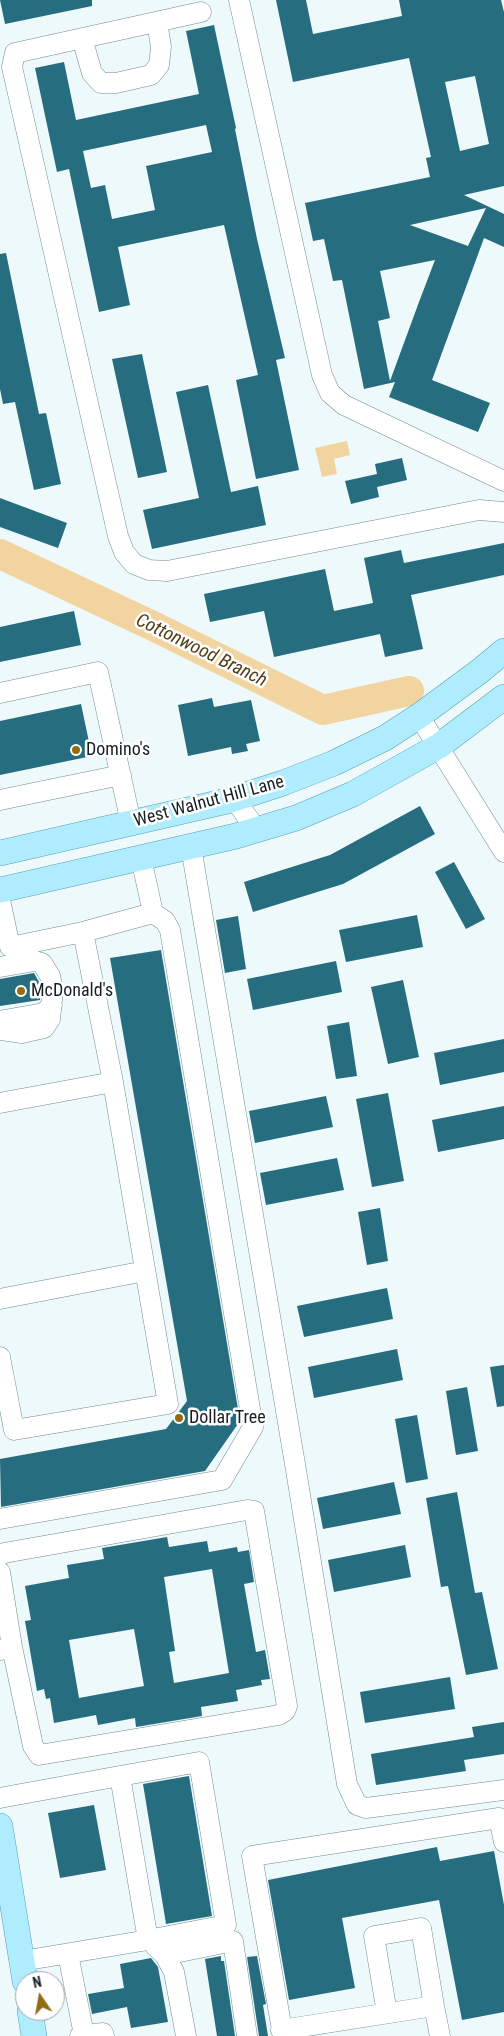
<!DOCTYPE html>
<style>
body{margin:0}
#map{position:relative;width:504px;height:2036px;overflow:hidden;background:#eef9fc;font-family:"Roboto Condensed",sans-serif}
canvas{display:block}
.north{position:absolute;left:15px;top:1971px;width:50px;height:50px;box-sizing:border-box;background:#fff;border:1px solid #a2a6a7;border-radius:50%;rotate:348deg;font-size:14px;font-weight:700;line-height:20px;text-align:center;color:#162023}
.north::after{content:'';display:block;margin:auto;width:18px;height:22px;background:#946b15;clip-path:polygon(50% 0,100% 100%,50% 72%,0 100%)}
</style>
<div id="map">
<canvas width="504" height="2036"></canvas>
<div class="north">N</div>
</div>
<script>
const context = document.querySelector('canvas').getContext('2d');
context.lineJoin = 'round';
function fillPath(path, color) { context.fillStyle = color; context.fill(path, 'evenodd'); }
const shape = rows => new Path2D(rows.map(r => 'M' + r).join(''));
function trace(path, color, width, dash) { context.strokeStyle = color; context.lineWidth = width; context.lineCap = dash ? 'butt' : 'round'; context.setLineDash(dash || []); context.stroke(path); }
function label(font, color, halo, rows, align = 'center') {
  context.font = font + ' "Roboto Condensed",sans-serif'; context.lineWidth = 5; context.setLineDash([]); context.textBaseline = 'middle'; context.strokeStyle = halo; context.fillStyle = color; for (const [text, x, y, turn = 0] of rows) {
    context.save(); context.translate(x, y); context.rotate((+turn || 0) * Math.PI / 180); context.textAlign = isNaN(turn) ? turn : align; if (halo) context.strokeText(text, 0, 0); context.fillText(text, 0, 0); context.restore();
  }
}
fillPath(shape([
 [347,441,350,455,334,459,337,474,322,477,315,448]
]), '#f2d4a0');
trace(shape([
 [0,554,153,626,323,710,409,691]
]), '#f2d4a0', 30);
fillPath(shape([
 [0,0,92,0,92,6,5,24],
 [276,0,306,0,313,34,402,16,399,0,501,0,504,12,504,186,464,195,504,214,504,247,484,238,432,380,490,403,478,432,389,397,395,382,364,389,342,280,333,281,324,239,313,241,305,203,430,177,426,158,431,157,409,58,293,82],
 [475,76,489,144,460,151,445,82],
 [486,208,468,246,410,225],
 [435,260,419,302,390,381,378,321,390,318,380,271],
 [214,25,236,128,235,129,257,239,285,358,276,360,299,470,256,479,236,380,258,375,224,225,118,247,130,305,99,312,69,169,57,172,35,68,64,62,76,120,199,94,186,31],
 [206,125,212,152,146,166,155,210,112,219,105,185,91,188,83,151],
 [6,253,39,414,46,413,61,484,34,490,15,402,3,404,0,389,0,254],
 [142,354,167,472,138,478,112,359],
 [208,385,231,492,258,486,266,525,152,549,143,510,199,498,176,392],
 [402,458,407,480,377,487,379,497,351,504,345,481,377,474,375,464],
 [0,498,67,523,58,548,0,527],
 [504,543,504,575,411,595,423,649,385,657,380,634,274,657,264,611,210,622,204,594,325,569,334,611,373,603,364,558,401,550,404,563],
 [74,611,81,645,0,662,0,627],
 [212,698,214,707,251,700,260,741,246,744,248,751,232,754,231,747,188,756,178,705],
 [81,704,92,756,0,775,0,721],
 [420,806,435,834,343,884,253,912,244,882,330,855],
 [454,862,485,919,466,929,435,872],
 [417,915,423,947,346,962,339,930],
 [238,916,246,969,225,973,216,920],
 [161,950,240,1421,205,1471,1,1507,0,1459,166,1429,187,1401,110,958],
 [336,961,342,992,253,1010,247,979],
 [34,973,39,982,41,991,40,1000,0,1006,0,979],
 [403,980,419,1057,388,1064,371,987],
 [349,1022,357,1076,336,1079,327,1026],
 [504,1039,504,1072,440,1085,434,1053],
 [388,1093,404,1181,372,1187,356,1099],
 [326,1096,333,1127,255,1143,249,1111],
 [504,1106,504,1139,438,1152,432,1120],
 [337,1158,344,1190,266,1205,260,1173],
 [380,1208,388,1261,367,1265,358,1212],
 [387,1288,393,1319,304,1337,297,1306],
 [397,1349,403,1380,314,1398,308,1367],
 [504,1365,504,1406,497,1407,490,1367],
 [467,1387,478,1451,456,1455,446,1391],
 [417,1415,428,1479,406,1483,395,1419],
 [394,1482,401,1514,323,1529,317,1498],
 [457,1492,475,1593,482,1592,498,1669,466,1675,448,1586,441,1587,426,1498],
 [167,1537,169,1547,207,1541,209,1552,237,1547,238,1552,249,1550,254,1582,244,1584,256,1652,265,1650,270,1679,261,1680,262,1685,236,1690,238,1701,201,1707,202,1716,136,1727,135,1718,98,1725,96,1715,54,1723,50,1698,46,1699,44,1689,37,1691,25,1621,31,1620,25,1586,69,1578,67,1565,104,1559,102,1548],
 [212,1569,229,1673,174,1683,169,1652,175,1651,164,1577],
 [134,1629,144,1686,79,1698,69,1640],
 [405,1545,411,1577,334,1592,328,1560],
 [450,1677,455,1709,365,1723,360,1692],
 [504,1722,504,1754,464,1760,466,1771,376,1785,371,1754,474,1737,472,1727],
 [189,1776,212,1916,166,1924,143,1784],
 [94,1805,106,1870,60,1878,48,1813],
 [437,1847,440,1861,494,1851,504,1905,504,2012,462,2020,439,1900,342,1918,355,1988,289,2000,268,1880],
 [221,1956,221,1961,224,1961,235,2036,217,2036,205,1959],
 [257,1956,266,2004,263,2005,268,2036,259,2036,247,1957],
 [151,1958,158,1967,168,2022,131,2028,127,2007,92,2014,88,1994,124,1988,120,1964]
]), '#256d7f');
const minor = shape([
 [239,0,322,375,330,393,344,405,504,481],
 [201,12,15,53,12,67,118,536,124,552,134,564,149,570,167,571,479,510,504,512],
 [82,38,92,73,101,83,116,83,151,75,159,65,161,47,157,22],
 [0,693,98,672,131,823],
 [419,716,504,852],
 [234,799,257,830],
 [0,800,121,775],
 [191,847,296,1470,347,1784,357,1805,366,1808,504,1790],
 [0,900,10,947,83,932,153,913,141,858],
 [0,967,35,961,42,963,50,976,53,990,50,1019,44,1028,22,1033,0,1030],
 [0,1021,44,1013,52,1005],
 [0,1103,113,1082,83,932],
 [0,1299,145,1271],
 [0,1357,14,1430,168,1404,113,1082],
 [0,1519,222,1480,253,1427,170,930,165,921,153,913],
 [0,1555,4,1553,247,1510,254,1511,287,1706,285,1711,279,1715,39,1755,33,1746,12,1647],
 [0,1572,12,1647,0,1650],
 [120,1776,199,1762,226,1925,148,1940],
 [0,1798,120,1776,148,1940,22,1961],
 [155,1946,165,1955,174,1972,186,2036],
 [68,1954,84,2035],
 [165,1955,233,1941,247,2036],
 [434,2006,440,2036],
 [281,2030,434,2006,421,1928,374,1936,387,2013],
 [80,2036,103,2033,104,2036],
 [283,2036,252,1856,499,1818,504,1842]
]);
const major = shape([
 [0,853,227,801,283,783,334,763,385,738,419,716,480,671,504,651],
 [0,890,236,836,296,818,353,794,439,746,504,697],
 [0,1826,25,1981],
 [30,2011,34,2036]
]);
trace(minor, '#708a92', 21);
trace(major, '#569db1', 26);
trace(minor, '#fff', 20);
trace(major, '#afedfe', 25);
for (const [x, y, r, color] of [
 [76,750,5,"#946b15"],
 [21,991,5,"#946b15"],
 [179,1418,5,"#946b15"]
]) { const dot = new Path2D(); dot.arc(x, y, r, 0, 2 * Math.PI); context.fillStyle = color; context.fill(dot); trace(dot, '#fff', 2); }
label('18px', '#162023', '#fff', [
 ["Domino's",86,750],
 ["McDonald's",31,991],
 ["Dollar Tree",189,1418]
], 'left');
label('18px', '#162023', '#fff', [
 ["West Walnut Hill Lane",209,802,-15]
]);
label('italic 19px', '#523d15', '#fff', [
 ["Cottonwood Branch",201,651,26]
]);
</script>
